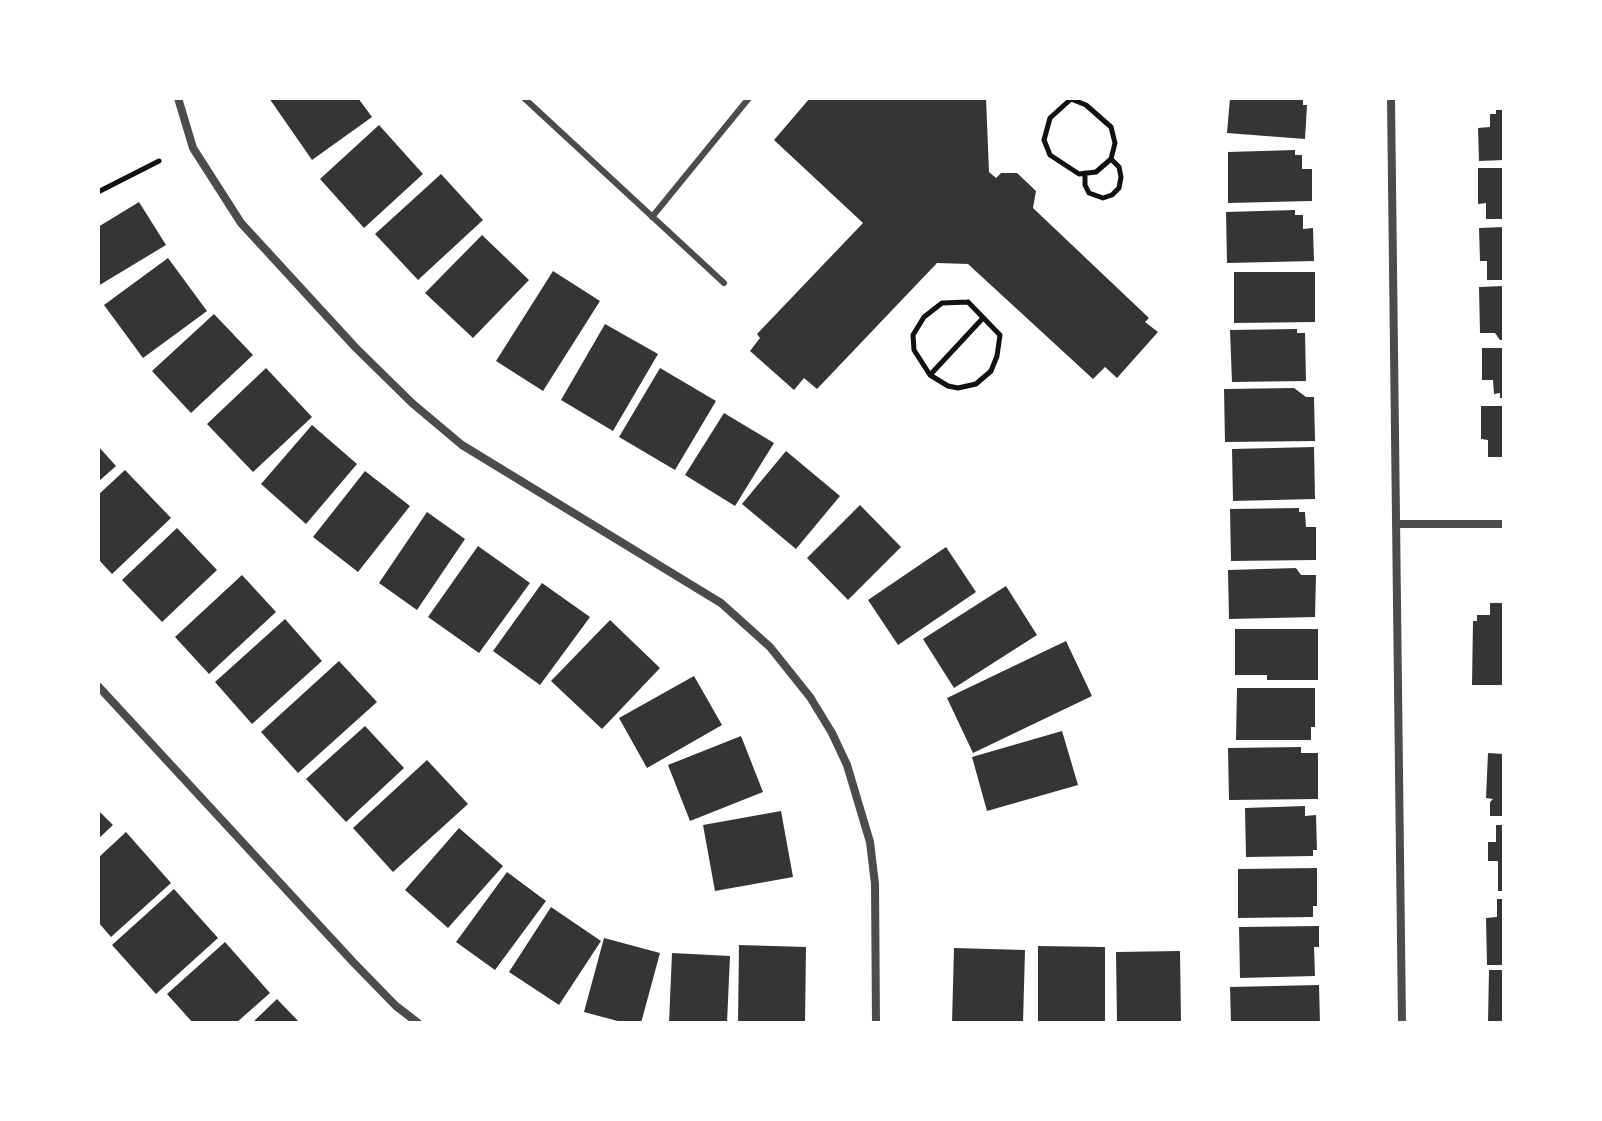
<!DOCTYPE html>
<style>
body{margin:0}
#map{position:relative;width:1602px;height:1121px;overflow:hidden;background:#fff;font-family:Barlow,sans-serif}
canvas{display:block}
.frame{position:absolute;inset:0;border:100px solid #fff;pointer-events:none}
</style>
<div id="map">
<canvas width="1602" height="1121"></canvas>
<div class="frame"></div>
</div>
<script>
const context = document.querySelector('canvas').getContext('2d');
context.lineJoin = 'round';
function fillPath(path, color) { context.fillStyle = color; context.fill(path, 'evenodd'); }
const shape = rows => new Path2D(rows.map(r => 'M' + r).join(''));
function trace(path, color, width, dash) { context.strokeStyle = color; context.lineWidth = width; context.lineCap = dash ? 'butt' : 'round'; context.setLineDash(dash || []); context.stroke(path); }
fillPath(shape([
 [269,98,358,98,372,117,312,160],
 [810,98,986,98,989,172,996,178,1001,173,1017,173,1036,191,1033,208,1149,318,1145,322,1158,332,1117,378,1105,367,1093,379,968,264,937,263,817,389,804,378,794,390,750,351,760,338,757,334,863,223,774,140],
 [1230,98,1303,98,1303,105,1307,105,1305,139,1227,133],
 [1496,110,1504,110,1504,160,1479,161,1478,128,1490,127,1490,114,1496,114],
 [379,125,423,174,364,228,320,179],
 [1295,150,1295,155,1302,155,1302,169,1312,169,1312,201,1228,203,1228,152],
 [1478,168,1504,168,1504,219,1486,219,1486,203,1478,204],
 [441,174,483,220,418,280,375,234],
 [139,202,166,245,98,286,98,227],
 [1295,210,1295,215,1303,215,1303,229,1313,228,1314,261,1227,263,1226,212],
 [1504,227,1504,280,1487,280,1487,261,1480,261,1479,228],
 [482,235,529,280,473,338,425,293],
 [168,258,207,311,143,358,104,305],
 [553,271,600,301,543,391,496,361],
 [1234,272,1315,272,1315,322,1234,323],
 [1504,286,1504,340,1500,340,1495,333,1480,333,1479,287],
 [214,314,253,355,191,413,152,371],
 [605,324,658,354,613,431,561,400],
 [1297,329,1297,333,1305,333,1306,381,1232,382,1230,330],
 [1482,348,1504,348,1504,398,1500,398,1500,393,1494,394,1493,380,1482,380],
 [266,368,312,417,253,472,207,424],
 [660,368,716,401,675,470,619,437],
 [1294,388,1306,397,1314,397,1315,441,1225,442,1224,389],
 [1481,406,1504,406,1504,457,1488,457,1488,440,1481,439],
 [724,413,774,443,735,506,685,475],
 [312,425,357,464,306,524,261,484],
 [98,446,116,466,98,482],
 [1314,447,1315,499,1233,501,1232,449],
 [786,451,840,496,796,549,742,504],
 [125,470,171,518,112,574,98,559,98,495],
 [365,471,410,506,358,572,313,537],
 [860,505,901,547,848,600,807,558],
 [1299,508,1299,512,1305,512,1306,527,1316,527,1316,560,1231,561,1230,509],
 [427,512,465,539,417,610,379,583],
 [177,528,217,570,162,622,122,580],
 [478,546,530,583,479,653,428,617],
 [946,547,976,592,898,645,868,600],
 [1296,568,1301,575,1316,575,1315,617,1229,619,1228,570],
 [242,575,276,612,209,674,175,637],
 [542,583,590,617,540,685,493,651],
 [1006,586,1037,635,954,688,923,639],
 [1490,603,1504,603,1504,685,1472,685,1473,621,1477,621,1477,615,1490,615],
 [285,619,322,661,252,724,215,682],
 [610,620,660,668,602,729,551,681],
 [1235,629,1318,629,1318,680,1267,680,1267,675,1235,675],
 [1066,641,1092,696,973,753,947,698],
 [339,661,377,702,298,773,261,732],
 [694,676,722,725,647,768,619,718],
 [1237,688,1315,688,1315,727,1311,727,1311,740,1236,740],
 [365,726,404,768,346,822,306,779],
 [1062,731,1078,785,987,811,972,757],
 [741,736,763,792,690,821,668,765],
 [1301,747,1301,753,1318,753,1318,799,1229,800,1228,748],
 [1488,753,1504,754,1504,816,1490,816,1490,802,1493,799,1486,798],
 [427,760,468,804,393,872,353,828],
 [1305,806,1305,816,1316,815,1317,850,1313,850,1313,856,1246,857,1245,808],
 [98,810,113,825,98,839],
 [781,811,793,877,715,891,703,825],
 [1496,825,1504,825,1504,891,1498,891,1498,861,1488,861,1488,842,1496,842],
 [459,828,503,866,448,928,405,890],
 [126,832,171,883,111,937,98,922,98,858],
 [1317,868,1317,906,1313,906,1313,917,1238,918,1238,869],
 [507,872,546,901,495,970,456,942],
 [174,889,218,938,156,994,112,945],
 [1497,899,1504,899,1504,965,1487,965,1486,918,1497,917],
 [551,907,601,941,559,1005,509,972],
 [1319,926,1319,947,1314,947,1315,976,1240,978,1239,927],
 [604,938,660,953,641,1023,625,1023,584,1012],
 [225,942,270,993,236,1023,193,1023,167,994],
 [739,945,806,947,805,1023,738,1023],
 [1038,946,1105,947,1105,1023,1038,1023],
 [954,948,1025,950,1023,1023,952,1023],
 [1180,951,1181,1023,1117,1023,1116,952],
 [672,953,730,956,727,1023,669,1023],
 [1489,970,1504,970,1504,1023,1488,1023],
 [1319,985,1320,1023,1231,1023,1230,987],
 [277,999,300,1023,252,1023]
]), '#353535');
trace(shape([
 [1071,99,1086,105,1111,127,1115,143,1111,159,1096,172,1079,174,1050,155,1044,140,1050,118,1071,99],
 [1085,173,1085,185,1089,193,1103,198,1112,195,1119,188,1121,177,1119,167,1111,159],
 [98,192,159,161],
 [968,302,1000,335,997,356,991,371,976,384,958,388,948,386,930,375,914,350,913,335,924,317,942,303,968,302],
 [930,375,983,318]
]), '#111', 5);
trace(shape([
 [524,98,724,283],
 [652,217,749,98]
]), '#4c4c4c', 6);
trace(shape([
 [178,98,193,148,241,223,355,347,412,403,462,445,721,603,770,647,810,697,832,733,847,765,870,842,875,884,876,1023],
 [1391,98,1402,1023],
 [1398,524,1504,524],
 [98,686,354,963,396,1006,418,1023]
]), '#4c4c4c', 8);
</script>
